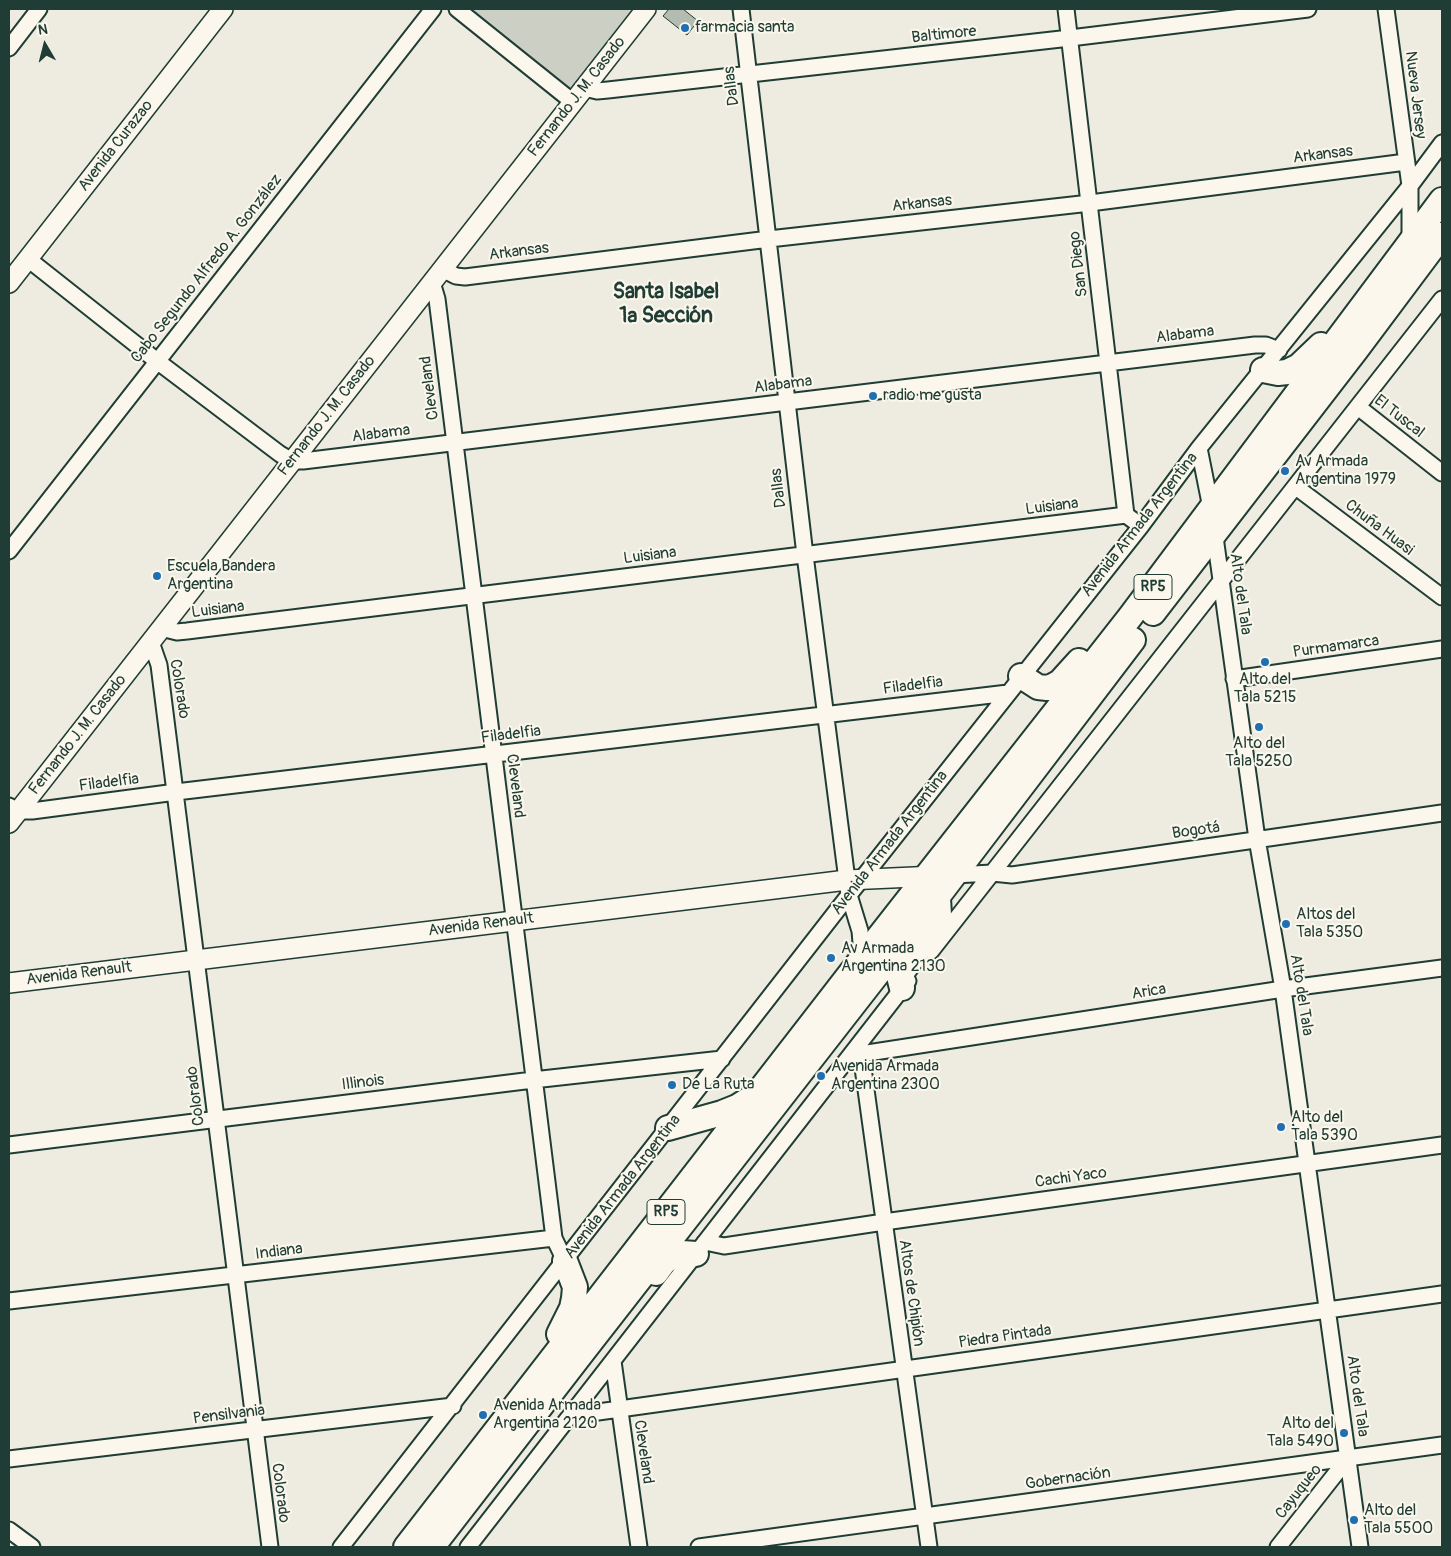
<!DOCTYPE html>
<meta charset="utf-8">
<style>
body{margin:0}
#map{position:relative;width:1451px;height:1556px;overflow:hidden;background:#eeece1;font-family:Pangolin,sans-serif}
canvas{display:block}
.frame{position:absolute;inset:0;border:10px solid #1f3d34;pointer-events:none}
.north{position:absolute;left:20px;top:20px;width:50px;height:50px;-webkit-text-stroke:4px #fbf7ec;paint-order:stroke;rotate:352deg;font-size:14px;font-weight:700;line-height:20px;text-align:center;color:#1f3d34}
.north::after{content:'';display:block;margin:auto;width:18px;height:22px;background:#1f3d34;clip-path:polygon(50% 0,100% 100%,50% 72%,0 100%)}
</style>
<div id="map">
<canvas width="1451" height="1556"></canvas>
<div class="frame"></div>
<div class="north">N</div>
</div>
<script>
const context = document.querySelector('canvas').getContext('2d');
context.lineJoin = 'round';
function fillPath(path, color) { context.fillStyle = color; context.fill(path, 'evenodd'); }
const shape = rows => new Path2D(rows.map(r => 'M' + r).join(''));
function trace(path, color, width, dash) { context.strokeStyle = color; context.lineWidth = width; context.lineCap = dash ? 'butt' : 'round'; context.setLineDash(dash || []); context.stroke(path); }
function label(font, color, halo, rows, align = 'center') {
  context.font = font + ' Pangolin,sans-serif'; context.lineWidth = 4; context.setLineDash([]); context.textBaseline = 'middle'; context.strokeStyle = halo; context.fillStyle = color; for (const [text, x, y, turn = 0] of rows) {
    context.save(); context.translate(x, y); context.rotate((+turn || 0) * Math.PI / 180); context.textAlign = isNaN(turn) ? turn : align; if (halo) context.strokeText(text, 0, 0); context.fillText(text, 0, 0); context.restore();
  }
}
fillPath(shape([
 [470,9,637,9,572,90]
]), '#cbcfc4');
const building = shape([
 [669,9,683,9,698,21,687,35,663,16,669,9]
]);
fillPath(building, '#b4bbb0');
trace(building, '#1f3d34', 1);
const minor = shape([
 [457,9,573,102],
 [741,9,805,555,847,880,849,895,860,931,861,943,860,961],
 [1066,9,1126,515],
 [1386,9,1410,186,1410,242],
 [9,48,39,9],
 [584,88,597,91,608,90,1070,38,1308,9],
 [28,259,157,361,280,454,292,461,303,461,1255,345,1266,345,1279,350],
 [442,269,456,276,465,277,769,239,1090,203,1406,162],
 [430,285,434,289,437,299,554,1238,565,1261],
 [1358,407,1442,473],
 [1199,448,1211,508,1257,839,1283,989,1360,1547],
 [1296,487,1442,597],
 [9,551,433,9],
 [161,628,177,632,187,631,1126,515,1141,526],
 [151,642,159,665,270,1547],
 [1234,679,1442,649],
 [9,806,18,811,32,811,176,792,1008,693],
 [954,875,992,873,1012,875,1442,813],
 [931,951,1442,299],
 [860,1046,929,1547],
 [861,1054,1283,989,1442,968],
 [9,1145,533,1080,722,1059],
 [705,1242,724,1246,884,1222,1442,1145],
 [9,1301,554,1238],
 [613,1361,639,1547],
 [573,1412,591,1413,1442,1294],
 [9,1459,453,1406],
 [9,1530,32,1547],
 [341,1547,849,895,1141,526,1199,448,1410,186,1442,143],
 [468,1547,908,981],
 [699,1547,1442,1445],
 [1278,1547,1348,1458]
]);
const tertiary = shape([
 [9,283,223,9],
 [9,823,646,9],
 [9,983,847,880,936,876]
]);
const primary = shape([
 [1263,370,1278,373,1287,372,1299,366,1321,345],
 [1153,613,1356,350,1442,235],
 [1021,676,1038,687,1047,688,1053,686,1060,682,1079,661],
 [902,988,899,976,933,930,939,915,938,898],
 [668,1128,722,1113,737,1107,751,1098],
 [656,1273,664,1262,673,1256,682,1253,696,1254],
 [559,1334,572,1308,574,1298,575,1287,565,1261],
 [406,1547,860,961,1130,617,1442,200],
 [432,1547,585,1349,938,896,1133,640]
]);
trace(minor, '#1f3d34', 19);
trace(tertiary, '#1f3d34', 22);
trace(primary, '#1f3d34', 28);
trace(minor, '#fbf7ec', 15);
trace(tertiary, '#fbf7ec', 19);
trace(primary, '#fbf7ec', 24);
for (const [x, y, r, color] of [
 [685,28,5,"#1f6fb2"],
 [873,396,5,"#1f6fb2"],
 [1285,471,5,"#1f6fb2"],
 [157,576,5,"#1f6fb2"],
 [1265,662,5,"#1f6fb2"],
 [1259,727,5,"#1f6fb2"],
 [1286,924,5,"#1f6fb2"],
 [831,958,5,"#1f6fb2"],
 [821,1076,5,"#1f6fb2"],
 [672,1085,5,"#1f6fb2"],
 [1281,1127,5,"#1f6fb2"],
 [483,1415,5,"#1f6fb2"],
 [1344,1433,5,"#1f6fb2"],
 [1354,1520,5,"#1f6fb2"]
]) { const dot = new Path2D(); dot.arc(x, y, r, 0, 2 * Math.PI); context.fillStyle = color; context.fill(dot); trace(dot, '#fbf7ec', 2); }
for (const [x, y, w] of [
 [1153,587,38],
 [666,1212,38]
]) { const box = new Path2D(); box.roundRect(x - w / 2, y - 12.5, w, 25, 4); context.fillStyle = '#fbf7ec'; context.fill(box); trace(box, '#1f3d34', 1); }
label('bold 15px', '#1f3d34', null, [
 ["RP5",1153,587],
 ["RP5",666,1212]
]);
label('16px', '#1f3d34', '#fbf7ec', [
 ["farmacia santa",695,28],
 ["radio me gusta",883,396],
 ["Av Armada",1295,462],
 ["Argentina 1979",1295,480],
 ["Escuela Bandera",167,567],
 ["Argentina",167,585],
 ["Alto del",1265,680,"center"],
 ["Tala 5215",1265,698,"center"],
 ["Alto del",1259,744,"center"],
 ["Tala 5250",1259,762,"center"],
 ["Altos del",1296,915],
 ["Tala 5350",1296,933],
 ["Av Armada",841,949],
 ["Argentina 2130",841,967],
 ["Avenida Armada",831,1067],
 ["Argentina 2300",831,1085],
 ["De La Ruta",682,1085],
 ["Alto del",1291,1118],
 ["Tala 5390",1291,1136],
 ["Avenida Armada",493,1406],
 ["Argentina 2120",493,1424],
 ["Alto del",1334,1424,"right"],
 ["Tala 5490",1334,1442,"right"],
 ["Alto del",1364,1511],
 ["Tala 5500",1364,1529]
], 'left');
label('16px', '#1f3d34', '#fbf7ec', [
 ["Baltimore",944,35,-6],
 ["Dallas",732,86,-97],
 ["Nueva Jersey",1415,95,83],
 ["Fernando J. M. Casado",577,97,-52],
 ["Avenida Curazao",116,146,-52],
 ["Arkansas",1323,155,-7],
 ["Arkansas",922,204,-6],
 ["Arkansas",519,252,-7],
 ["San Diego",1079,264,-97],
 ["Cabo Segundo Alfredo A. González",207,269,-52],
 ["Alabama",1185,335,-7],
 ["Alabama",783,385,-7],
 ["Cleveland",430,388,-97],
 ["Fernando J. M. Casado",327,416,-52],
 ["El Tuscal",1399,417,38],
 ["Alabama",381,434,-7],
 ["Dallas",779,488,-97],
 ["Luisiana",1052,507,-7],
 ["Avenida Armada Argentina",1140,525,-52],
 ["Chuña Huasi",1379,528,37],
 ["Luisiana",650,556,-7],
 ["Alto del Tala",1240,594,82],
 ["Luisiana",218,610,-7],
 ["Purmamarca",1336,647,-8],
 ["Filadelfia",913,686,-7],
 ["Colorado",179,689,81],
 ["Fernando J. M. Casado",78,735,-52],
 ["Filadelfia",511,735,-7],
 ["Filadelfia",109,783,-7],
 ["Cleveland",515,786,83],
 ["Bogotá",1196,831,-8],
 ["Avenida Armada Argentina",890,843,-52],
 ["Avenida Renault",481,925,-7],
 ["Avenida Renault",79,974,-7],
 ["Arica",1149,992,-9],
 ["Alto del Tala",1301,995,81],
 ["Illinois",363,1083,-7],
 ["Colorado",196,1096,-97],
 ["Cachi Yaco",1071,1178,-8],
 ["Avenida Armada Argentina",623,1187,-52],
 ["Indiana",279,1252,-7],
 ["Altos de Chipión",911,1293,82],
 ["Piedra Pintada",1005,1337,-8],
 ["Alto del Tala",1357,1396,82],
 ["Pensilvania",229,1415,-7],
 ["Cleveland",643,1452,82],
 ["Gobernación",1068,1479,-8],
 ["Cayuqueo",1299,1492,-52],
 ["Colorado",280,1493,83]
]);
label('bold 21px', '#1f3d34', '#fbf7ec', [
 ["Santa Isabel",666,293],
 ["1ª Sección",666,317]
]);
</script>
